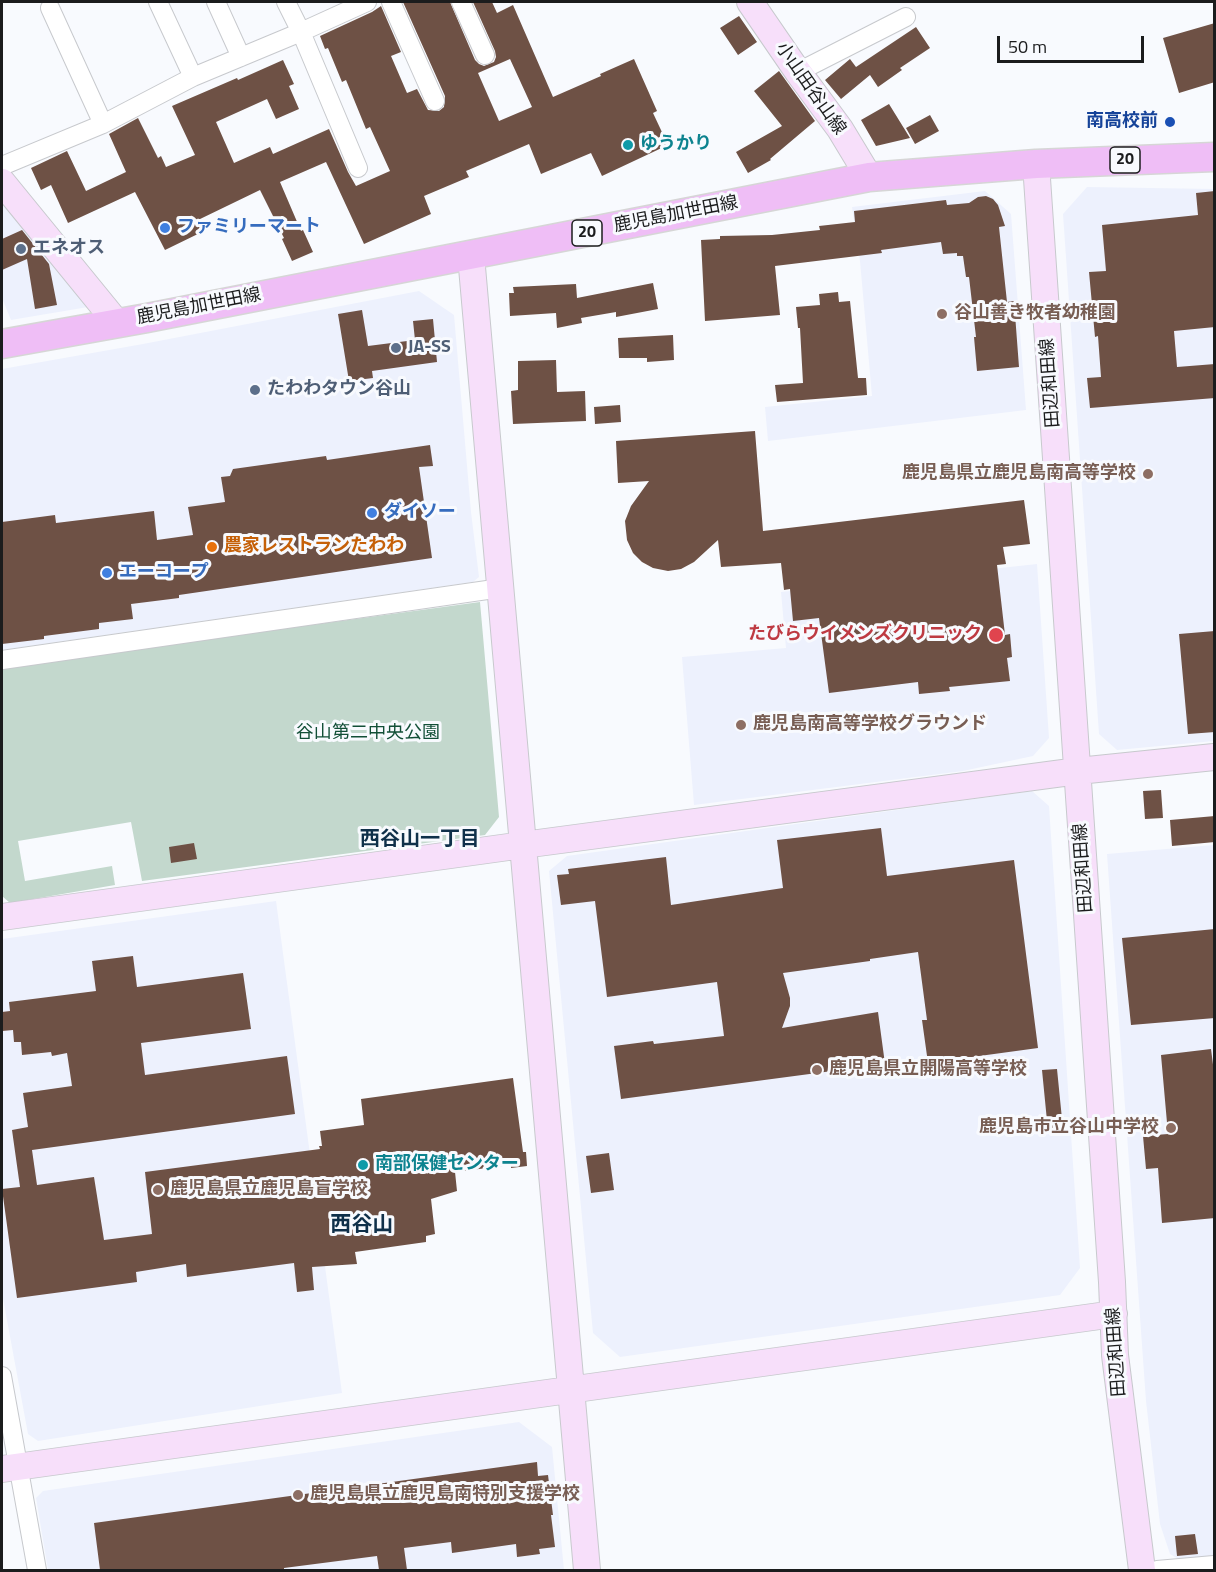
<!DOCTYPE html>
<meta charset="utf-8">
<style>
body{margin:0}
#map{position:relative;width:1216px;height:1572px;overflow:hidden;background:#f8fafe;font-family:"Titillium Web",sans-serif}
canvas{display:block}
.frame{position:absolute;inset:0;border:3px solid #1b1c1d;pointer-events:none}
.scale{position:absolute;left:997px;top:36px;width:147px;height:27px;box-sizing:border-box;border:3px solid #1b1c1d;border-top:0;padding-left:8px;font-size:18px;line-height:21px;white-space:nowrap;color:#1b1c1d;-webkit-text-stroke:4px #f8fafe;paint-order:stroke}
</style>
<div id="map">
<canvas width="1216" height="1572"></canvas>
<div class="frame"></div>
<div class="scale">50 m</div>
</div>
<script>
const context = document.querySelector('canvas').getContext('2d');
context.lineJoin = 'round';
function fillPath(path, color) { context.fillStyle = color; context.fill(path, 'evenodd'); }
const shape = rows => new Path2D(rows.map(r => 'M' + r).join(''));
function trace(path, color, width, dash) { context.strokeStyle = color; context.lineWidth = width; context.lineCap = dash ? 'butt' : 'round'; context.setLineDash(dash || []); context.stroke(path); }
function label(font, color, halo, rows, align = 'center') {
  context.font = font + ' "Titillium Web","Noto Sans JP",sans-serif'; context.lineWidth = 6; context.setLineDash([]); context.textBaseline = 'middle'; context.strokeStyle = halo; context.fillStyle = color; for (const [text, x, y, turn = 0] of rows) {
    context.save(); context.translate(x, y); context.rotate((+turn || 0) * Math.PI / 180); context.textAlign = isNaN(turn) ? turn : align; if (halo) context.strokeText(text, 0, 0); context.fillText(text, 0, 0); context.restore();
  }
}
fillPath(shape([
 [1087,187,1214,189,1214,741,1117,750,1099,734,1063,214],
 [985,191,1011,214,1026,410,768,441,765,407,872,396,860,261,852,207],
 [2,201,88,307,11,320,2,298],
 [419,291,454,315,471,512,479,577,473,582,2,650,2,369,143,344],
 [1037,564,1049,738,1033,756,963,771,694,805,682,657,786,648,781,592],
 [1032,791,1049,806,1080,1268,1060,1295,620,1357,593,1333,549,871,567,856],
 [1214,845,1214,1557,1180,1560,1170,1554,1160,1524,1146,1401,1107,854],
 [276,901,342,1393,38,1441,28,1434,2,1293,2,939],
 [519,1422,552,1447,564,1570,48,1570,36,1498,43,1491]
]), '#edf1fd');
fillPath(shape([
 [480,602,499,817,485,835,142,881,131,822,18,841,25,881,112,866,115,885,10,903,2,896,2,667]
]), '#c3d8cd');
fillPath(shape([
 [403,2,450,2,475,60,479,64,484,66,494,62,496,57,495,51,473,2,492,2,497,13,513,5,553,97,601,76,600,74,634,59,657,111,653,113,668,145,602,176,591,153,541,174,529,144,466,171,469,177,424,196,431,214,364,244,326,162,280,182,301,231,303,230,313,252,292,261,282,239,284,238,260,190,198,220,204,231,165,250,135,192,68,223,51,185,41,190,31,168,67,151,86,191,126,172,109,134,138,118,158,158,161,156,166,167,195,155,172,106,237,78,238,80,283,60,294,84,289,86,299,109,276,119,267,99,216,122,234,163,270,147,273,154,329,129,348,172,356,186,390,171,370,127,366,129,346,80,342,82,328,48,325,49,320,36,372,12,381,6,401,52,391,56,407,93,417,89,428,110,439,111,444,107,445,96],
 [510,59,532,107,499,121,478,73],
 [739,16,757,42,738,55,720,28],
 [1215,23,1215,82,1179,93,1163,38],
 [916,27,930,48,900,68,902,70,878,87,870,75,841,99,825,80,850,59,856,67],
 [779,71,815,121,770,159,771,160,748,173,736,152,782,126,754,91],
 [889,104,910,138,876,146,861,120],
 [930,115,939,131,915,144,906,128],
 [1215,191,1215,327,1174,331,1177,367,1215,364,1215,398,1090,408,1087,378,1101,377,1098,336,1095,337,1089,272,1106,271,1102,225,1198,215,1196,193],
 [986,196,993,199,998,205,1005,226,999,227,1007,302,1014,301,1019,367,977,371,974,337,976,337,969,277,966,277,963,256,957,256,957,253,943,254,941,242,881,250,882,253,775,266,780,315,705,321,701,240,720,239,720,236,772,235,820,230,819,226,855,222,854,211,946,200,947,205,969,203,978,197],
 [22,230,49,264,57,305,35,309,27,259,2,270,2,239],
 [653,283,658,309,616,317,616,312,581,318,582,323,557,328,556,313,510,316,509,293,514,293,513,287,576,284,577,298],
 [838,292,839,302,850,301,858,378,866,378,867,395,777,402,775,385,803,383,800,328,798,328,796,307,820,305,819,294],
 [362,310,368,346,415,340,413,321,433,319,437,362,372,371,373,378,349,381,338,314],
 [673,335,674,360,647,362,647,358,619,358,618,338],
 [556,360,557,392,585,391,586,421,513,424,511,391,518,390,518,361],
 [620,405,621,422,595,424,594,407],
 [755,431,763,531,1024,500,1030,544,1003,547,1006,564,997,565,1005,635,1010,634,1012,657,1007,658,1010,681,949,687,950,691,919,694,918,682,829,693,819,618,793,621,790,589,784,590,781,563,721,567,718,540,694,562,681,569,668,571,653,568,642,562,633,553,627,540,625,521,631,506,649,481,618,483,616,441],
 [430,445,433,466,419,467,432,558,179,595,179,598,131,604,133,619,99,623,99,629,44,636,44,639,2,644,2,522,55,515,56,523,154,511,157,540,193,535,188,507,225,502,221,477,230,476,233,469,326,456,327,460],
 [1215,631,1215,732,1188,734,1179,634],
 [1161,790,1163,818,1145,819,1143,791],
 [1215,816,1215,842,1172,846,1170,820],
 [881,828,887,876,1014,860,1038,1048,928,1063,922,1020,927,1020,918,952,870,959,870,961,783,973,790,998,790,1006,782,1028,878,1012,885,1064,621,1099,614,1046,653,1041,654,1044,724,1036,717,982,607,997,595,901,561,905,557,875,569,874,568,869,666,857,671,905,783,888,777,840],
 [194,843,197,859,171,863,169,847],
 [1215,929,1215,1018,1131,1025,1122,938],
 [133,956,137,987,243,973,251,1029,141,1043,145,1075,287,1056,295,1114,32,1150,37,1185,94,1177,104,1240,152,1234,145,1172,320,1149,319,1146,322,1146,320,1131,364,1125,361,1099,513,1078,523,1152,526,1152,527,1166,511,1168,511,1165,455,1172,457,1191,431,1199,435,1234,426,1236,426,1242,355,1252,357,1264,312,1267,314,1290,297,1292,294,1263,187,1277,186,1264,136,1272,137,1282,17,1298,2,1189,20,1187,12,1130,28,1127,23,1093,72,1086,67,1053,52,1056,51,1052,22,1055,21,1042,14,1042,13,1030,2,1031,2,1012,10,1011,9,1002,96,991,92,961],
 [1211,1049,1215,1080,1215,1218,1162,1223,1158,1168,1146,1169,1143,1136,1168,1134,1161,1055],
 [1057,1069,1063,1129,1048,1131,1042,1070],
 [609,1153,614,1190,591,1193,586,1156],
 [537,1462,538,1476,548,1475,553,1515,551,1515,555,1547,539,1549,540,1554,517,1557,516,1544,452,1553,451,1542,404,1548,407,1570,379,1570,377,1556,284,1568,284,1570,100,1570,94,1523],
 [1195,1534,1198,1554,1177,1556,1175,1536]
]), '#6e5145');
const street = shape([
 [158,2,193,77],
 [216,2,241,57],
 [286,2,301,32,358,168],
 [391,2,435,101],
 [461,2,485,55],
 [50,8,103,124],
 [798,72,906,17],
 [2,166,103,124,193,77,301,32,367,2],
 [2,660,501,588],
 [2,1376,37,1570],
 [1157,1570,1214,1565]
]);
const secondary = shape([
 [750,2,798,72,840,129,869,177],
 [1036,164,1112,1282,1115,1355,1142,1570],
 [2,182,117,323],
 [471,256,587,1570],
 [2,917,523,845,1078,771,1214,757],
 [2,1469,1114,1314]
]);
const primary = shape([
 [2,344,147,318,869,177,1036,164,1214,157]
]);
trace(street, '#c7c9cd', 20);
trace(secondary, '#c7c9cd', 28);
trace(primary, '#d6d6d6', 31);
trace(street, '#fff', 18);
trace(secondary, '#f7dffa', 26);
trace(primary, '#efbef6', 28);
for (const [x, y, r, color] of [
 [1170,122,6,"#1a4fb4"],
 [628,145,6,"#0f9aa8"],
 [165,228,6,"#3f7fe0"],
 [21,249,6,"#5c6f8a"],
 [942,314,6,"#8d6e63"],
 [396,348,6,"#5c6f8a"],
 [255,390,6,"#5c6f8a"],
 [1148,474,6,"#8d6e63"],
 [372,513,6,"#3f7fe0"],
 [212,547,6,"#e8710a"],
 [107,573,6,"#3f7fe0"],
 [996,635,8,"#e0444e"],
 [741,725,6,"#8d6e63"],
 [817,1070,6,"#8d6e63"],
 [1171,1128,6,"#8d6e63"],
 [363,1165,6,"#0f9aa8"],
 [158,1190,6,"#8d6e63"],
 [298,1495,6,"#8d6e63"]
]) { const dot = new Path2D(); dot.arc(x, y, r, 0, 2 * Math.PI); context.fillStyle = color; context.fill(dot); trace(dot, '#f8fafe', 2); }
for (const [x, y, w] of [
 [1125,160,30],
 [587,233,30]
]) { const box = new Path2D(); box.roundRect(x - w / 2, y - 13, w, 26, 4.5); context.fillStyle = '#f8fafe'; context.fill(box); trace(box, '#1b1c1d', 1.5); }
label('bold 16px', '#1b1c1d', null, [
 ["20",1125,160],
 ["20",587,233]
]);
label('18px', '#1b1c1d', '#f8fafe', [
 ["小山田谷山線",810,89,55],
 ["鹿児島加世田線",676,215,-11],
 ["鹿児島加世田線",199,307,-11],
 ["田辺和田線",1051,383,-94],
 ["田辺和田線",1084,868,-94],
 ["田辺和田線",1117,1352,-94]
]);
label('bold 18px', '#164399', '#f8fafe', [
 ["南高校前",1158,122]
], 'right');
label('bold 18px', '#0d838f', '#f8fafe', [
 ["ゆうかり",640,145],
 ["南部保健センター",375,1165]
], 'left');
label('bold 18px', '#366cbe', '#f8fafe', [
 ["ファミリーマート",177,228],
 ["ダイソー",384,513],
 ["エーコープ",119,573]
], 'left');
label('bold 18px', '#4e5e75', '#f8fafe', [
 ["エネオス",33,249],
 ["JA-SS",408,348],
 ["たわわタウン谷山",267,390]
], 'left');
label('bold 18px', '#785e54', '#f8fafe', [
 ["谷山善き牧者幼稚園",954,314],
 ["鹿児島県立鹿児島南高等学校",1136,474,"right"],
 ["鹿児島南高等学校グラウンド",753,725],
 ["鹿児島県立開陽高等学校",829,1070],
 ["鹿児島市立谷山中学校",1159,1128,"right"],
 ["鹿児島県立鹿児島盲学校",170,1190],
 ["鹿児島県立鹿児島南特別支援学校",310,1495]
], 'left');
label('bold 18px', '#c56008', '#f8fafe', [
 ["農家レストランたわわ",224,547]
], 'left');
label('bold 18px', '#be3a42', '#f8fafe', [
 ["たびらウイメンズクリニック",982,635]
], 'right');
label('18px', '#124f37', '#f8fafe', [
 ["谷山第二中央公園",368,734]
]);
label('bold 20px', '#0f304a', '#f8fafe', [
 ["西谷山一丁目",420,840]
]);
label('bold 21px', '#0f304a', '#f8fafe', [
 ["西谷山",362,1226]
]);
</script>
